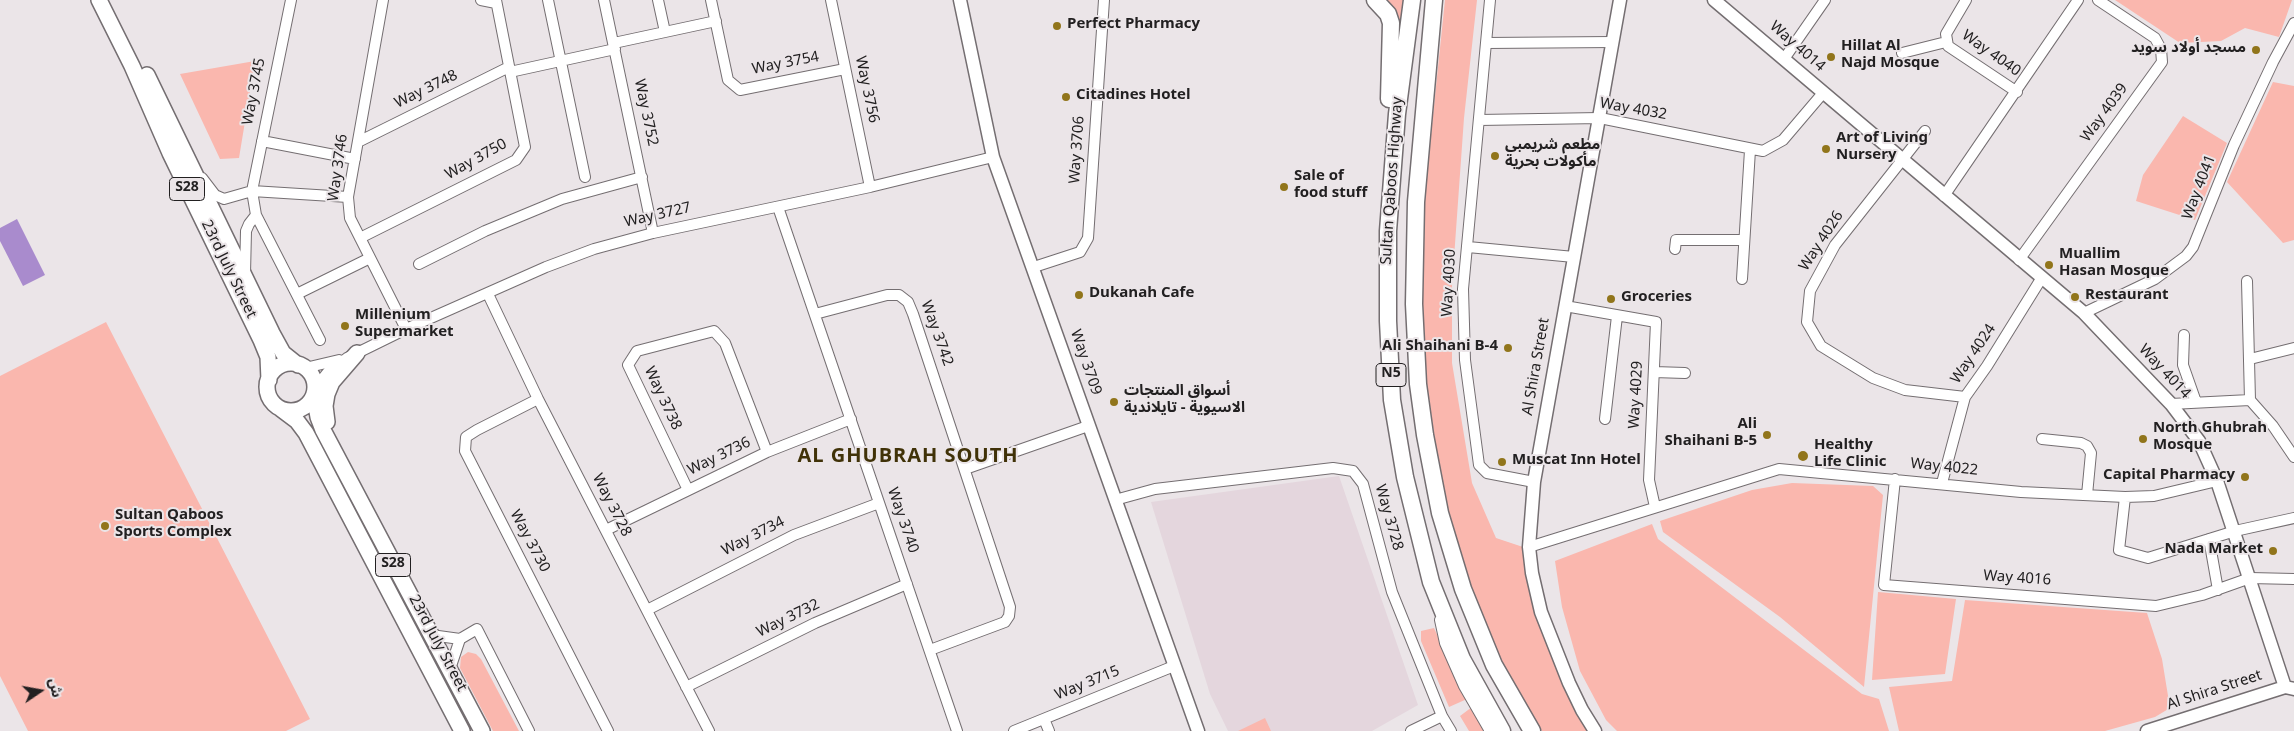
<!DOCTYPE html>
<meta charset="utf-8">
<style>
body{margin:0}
#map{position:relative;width:2294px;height:731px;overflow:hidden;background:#ebe5e8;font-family:Georgia,"Noto Sans Arabic",serif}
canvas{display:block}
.north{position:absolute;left:15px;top:666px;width:50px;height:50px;-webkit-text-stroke:4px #ebe5e8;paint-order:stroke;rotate:78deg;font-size:14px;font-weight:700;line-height:20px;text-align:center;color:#222021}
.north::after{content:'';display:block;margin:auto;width:18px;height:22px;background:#222021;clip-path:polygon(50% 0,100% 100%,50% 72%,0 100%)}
</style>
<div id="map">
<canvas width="2294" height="731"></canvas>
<div class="north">ش</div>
</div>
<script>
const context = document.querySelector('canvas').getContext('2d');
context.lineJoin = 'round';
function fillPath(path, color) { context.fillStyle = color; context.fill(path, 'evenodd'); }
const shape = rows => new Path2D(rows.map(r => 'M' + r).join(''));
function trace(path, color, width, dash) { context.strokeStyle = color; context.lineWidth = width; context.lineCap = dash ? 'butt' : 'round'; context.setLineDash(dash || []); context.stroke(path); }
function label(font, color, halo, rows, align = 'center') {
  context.font = font + ' Georgia,"Noto Sans Arabic",serif'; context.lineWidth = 4; context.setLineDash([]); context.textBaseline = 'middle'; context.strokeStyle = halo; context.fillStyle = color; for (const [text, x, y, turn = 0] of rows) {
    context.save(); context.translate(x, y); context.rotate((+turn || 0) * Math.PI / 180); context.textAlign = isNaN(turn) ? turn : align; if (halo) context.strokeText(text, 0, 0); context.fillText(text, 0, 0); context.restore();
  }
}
fillPath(shape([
 [1339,476,1418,705,1372,731,1228,731,1210,694,1151,502]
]), '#e4d6dd');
fillPath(shape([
 [1383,0,1405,0,1402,24],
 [1445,0,1477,0,1464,118,1452,286,1452,363,1472,483,1496,538,1526,548,1528,574,1591,731,1542,731,1502,661,1473,592,1450,518,1435,441,1423,355,1422,221],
 [2115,0,2292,0,2279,37,2245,28,2221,41,2180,43],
 [255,61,239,158,220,159,180,74],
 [2273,82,2294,86,2294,240,2283,243,2227,182],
 [2183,116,2227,143,2195,220,2136,201,2143,175],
 [106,322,310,719,286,731,28,731,0,676,0,376],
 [1792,483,1873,486,1883,495,1864,687,1780,617,1663,532,1660,521,1752,490],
 [1652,524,1658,539,1862,694,1879,699,1889,731,1617,731,1606,720,1580,671,1562,607,1555,561],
 [1878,592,1956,599,1945,674,1872,680],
 [1965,600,2147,613,2162,659,2170,708,2155,717,2105,731,1899,731,1889,687,1952,681],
 [1434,628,1467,699,1449,707,1421,641,1421,631],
 [468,652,476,654,481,659,519,731,493,731,460,668,461,657],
 [1472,707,1486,731,1469,731,1460,716],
 [1265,718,1271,731,1238,731]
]), '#fab7ae');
fillPath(shape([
 [17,219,45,275,23,286,0,241,0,228]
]), '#a98bcd');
const minor = shape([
 [291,0,252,191,256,215,320,340],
 [383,0,348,197,350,218,406,329],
 [481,0,496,3],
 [548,0,585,177],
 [604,0,653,233],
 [658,0,665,32],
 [711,0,728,80,740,90,845,69],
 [831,0,870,187],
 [1490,0,1463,289,1465,360,1479,465,1487,473,1534,482],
 [1966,0,1946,34,1948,46,2017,92],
 [614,43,716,21],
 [1486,43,1613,42],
 [1902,53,1946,42],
 [1784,59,1825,0],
 [510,72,615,49],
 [1479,120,1600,118,1763,151,1783,140,1823,93],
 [1925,131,1835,245,1810,291,1807,322,1821,346,1873,378,1905,390,1965,397],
 [262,141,355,159],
 [358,142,509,67],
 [202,178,215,195,224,199,252,191,348,197],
 [1944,196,2078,0],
 [778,207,957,731],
 [360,238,516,160,525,147,496,0],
 [1468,247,1574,257],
 [1675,249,1676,240,1744,240],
 [2019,260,2162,62,2161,49,2155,38,2098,0],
 [419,264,485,231,562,199,642,177],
 [1034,267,1080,252,1088,238,1104,0],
 [245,274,246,231,249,224,256,215],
 [1742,279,1750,150],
 [2247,281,2250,400,2273,426,2294,457],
 [297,294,370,258],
 [488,294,538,399,709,731],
 [1565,306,1656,322,1649,480,1655,507],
 [2084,313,2155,279,2186,256,2193,247,2234,145,2273,62,2294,23],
 [815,314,887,295,899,295,908,302,913,314,1010,607,1009,616,1005,622,930,650],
 [2184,335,2183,365,2196,402],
 [2250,359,2294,348],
 [305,368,339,360],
 [1654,372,1685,373],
 [315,388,327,373,347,358,406,329,546,267,594,249,653,233,870,187,993,157],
 [538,399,477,430,466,437,465,451,608,731],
 [2171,404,2250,400],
 [1605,419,1617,316],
 [2042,439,2081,443,2087,446,2091,453,2087,495],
 [965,469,1088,426],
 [1895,479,1884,585,2156,606,2202,595,2250,578,2294,579],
 [1942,483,1965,397,1987,366,2041,279],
 [688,490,628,365,637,351,714,331,725,343,767,452],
 [2125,497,2119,550,2148,558,2235,531,2294,518],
 [1115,500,1155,489,1333,468,1353,471,1363,484,1392,592,1442,716,1451,731],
 [606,530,767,452,851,419],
 [2209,539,2218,590],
 [1529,547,1779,469,2021,492,2125,497,2154,496,2217,481],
 [647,610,794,535,879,503],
 [1440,620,1445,643,1464,686,1490,731],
 [431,635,460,639,477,629,529,731],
 [450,669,460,639],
 [686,687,815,623,907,584],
 [1044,719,1049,731],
 [1014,731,1174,666],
 [1411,731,1442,716]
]);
const tertiary = shape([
 [960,0,993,157,1198,731],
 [1714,0,2084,313,2171,404,2199,441,2217,481,2285,687],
 [1595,731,1582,710,1569,683,1541,612,1532,573,1529,547,1534,482,1620,0],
 [2147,731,2285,687,2294,689]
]);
const primary = shape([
 [99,0,132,66,170,153,261,340,268,357,269,380],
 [147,75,272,333,283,353,298,365],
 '267 387a24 24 0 1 1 48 0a24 24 0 1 1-48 0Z',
 [314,395,318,417,323,430,482,731],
 [281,409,297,421,306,433,462,731],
 [327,422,325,406,327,394,332,382,357,353]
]);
const trunk = shape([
 [1375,0,1388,14,1391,23,1389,99],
 [1412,0,1397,114,1388,231,1388,321,1392,400,1405,477,1431,582,1462,659,1502,731],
 [1434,0,1416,202,1414,304,1418,384,1425,435,1440,513,1463,589,1494,665,1532,731]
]);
trace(minor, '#746e71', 12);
trace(tertiary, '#746e71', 15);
trace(primary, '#746e71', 18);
trace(trunk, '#746e71', 19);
trace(minor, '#fff', 10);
trace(tertiary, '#fff', 12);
trace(primary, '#fff', 15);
trace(trunk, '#fff', 16);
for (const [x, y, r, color] of [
 [1057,26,5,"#91751b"],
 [2256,50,5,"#91751b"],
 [1831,57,5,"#91751b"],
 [1066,97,5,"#91751b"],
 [1826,149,5,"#91751b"],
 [1495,156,5,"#91751b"],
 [1284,187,5,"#91751b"],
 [2049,265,5,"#91751b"],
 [1079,295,5,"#91751b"],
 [2075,297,5,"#91751b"],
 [1611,299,5,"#91751b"],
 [345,326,5,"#91751b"],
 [1508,348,5,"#91751b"],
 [1114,402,5,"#91751b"],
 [1767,435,5,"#91751b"],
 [2143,439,5,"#91751b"],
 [1803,456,6,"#91751b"],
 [1502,462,5,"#91751b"],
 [2245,477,5,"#91751b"],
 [105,526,5,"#91751b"],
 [2273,551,5,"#91751b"]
]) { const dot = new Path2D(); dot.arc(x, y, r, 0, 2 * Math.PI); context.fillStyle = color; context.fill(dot); trace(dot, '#ebe5e8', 2); }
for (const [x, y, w] of [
 [187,189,35],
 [1391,375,30],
 [393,565,35]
]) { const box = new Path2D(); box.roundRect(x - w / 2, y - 11.5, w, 23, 4); context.fillStyle = '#ebe5e8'; context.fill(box); trace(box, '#222021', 1); }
label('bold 14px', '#222021', null, [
 ["S28",187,189],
 ["N5",1391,375],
 ["S28",393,565]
]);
label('bold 15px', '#222021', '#ebe5e8', [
 ["Perfect Pharmacy",1067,26],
 ["Hillat Al",1841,48],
 ["Najd Mosque",1841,65],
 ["مسجد أولاد سويد",2246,50,"right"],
 ["Citadines Hotel",1076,97],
 ["Art of Living",1836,140],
 ["Nursery",1836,157],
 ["مطعم شريمبي",1505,147],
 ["مأكولات بحرية",1505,164],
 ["Sale of",1294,178],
 ["food stuff",1294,195],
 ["Muallim",2059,256],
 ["Hasan Mosque",2059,273],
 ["Dukanah Cafe",1089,295],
 ["Restaurant",2085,297],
 ["Groceries",1621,299],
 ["Millenium",355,317],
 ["Supermarket",355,334],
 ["Ali Shaihani B-4",1498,348,"right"],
 ["أسواق المنتجات",1124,393],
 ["الاسيوية - تايلاندية",1124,410],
 ["Ali",1757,426,"right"],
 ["Shaihani B-5",1757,443,"right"],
 ["North Ghubrah",2153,430],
 ["Mosque",2153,447],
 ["Healthy",1814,447],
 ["Life Clinic",1814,464],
 ["Muscat Inn Hotel",1512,462],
 ["Capital Pharmacy",2235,477,"right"],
 ["Sultan Qaboos",115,517],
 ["Sports Complex",115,534],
 ["Nada Market",2263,551,"right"]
], 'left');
label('15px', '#222021', '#ebe5e8', [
 ["Way 4014",1796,48,41],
 ["Way 4040",1990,55,35],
 ["Way 3754",786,65,-11],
 ["Way 3756",865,90,78],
 ["Way 3748",427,91,-26],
 ["Way 3745",256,92,-79],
 ["Way 4032",1633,111,10],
 ["Way 3752",644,113,78],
 ["Way 4039",2106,114,-54],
 ["Way 3706",1079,150,-86],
 ["Way 3750",477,161,-29],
 ["Way 3746",340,168,-82],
 ["Sultan Qaboos Highway",1394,181,-86],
 ["Way 4041",2201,188,-69],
 ["Way 3727",658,217,-13],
 ["Way 4026",1823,242,-57],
 ["23rd July Street",227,270,64],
 ["Way 4030",1451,283,-87],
 ["Way 3742",935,334,70],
 ["Way 4024",1975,355,-56],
 ["Way 3709",1084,363,71],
 ["Al Shira Street",1538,367,-80],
 ["Way 4014",2163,373,47],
 ["Way 4029",1638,395,-87],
 ["Way 3738",661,399,65],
 ["Way 3736",720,458,-26],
 ["Way 4022",1944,469,6],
 ["Way 3728",610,506,63],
 ["Way 3728",1387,518,74],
 ["Way 3740",901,521,71],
 ["Way 3734",754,538,-27],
 ["Way 3730",528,542,62],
 ["Way 4016",2017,580,4],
 ["Way 3732",789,620,-26],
 ["23rd July Street",436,644,62],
 ["Way 3715",1088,685,-22],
 ["Al Shira Street",2215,692,-18]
]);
context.letterSpacing = '1px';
label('bold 20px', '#403208', '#ebe5e8', [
 ["AL GHUBRAH SOUTH",908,459]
]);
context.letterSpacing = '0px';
</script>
